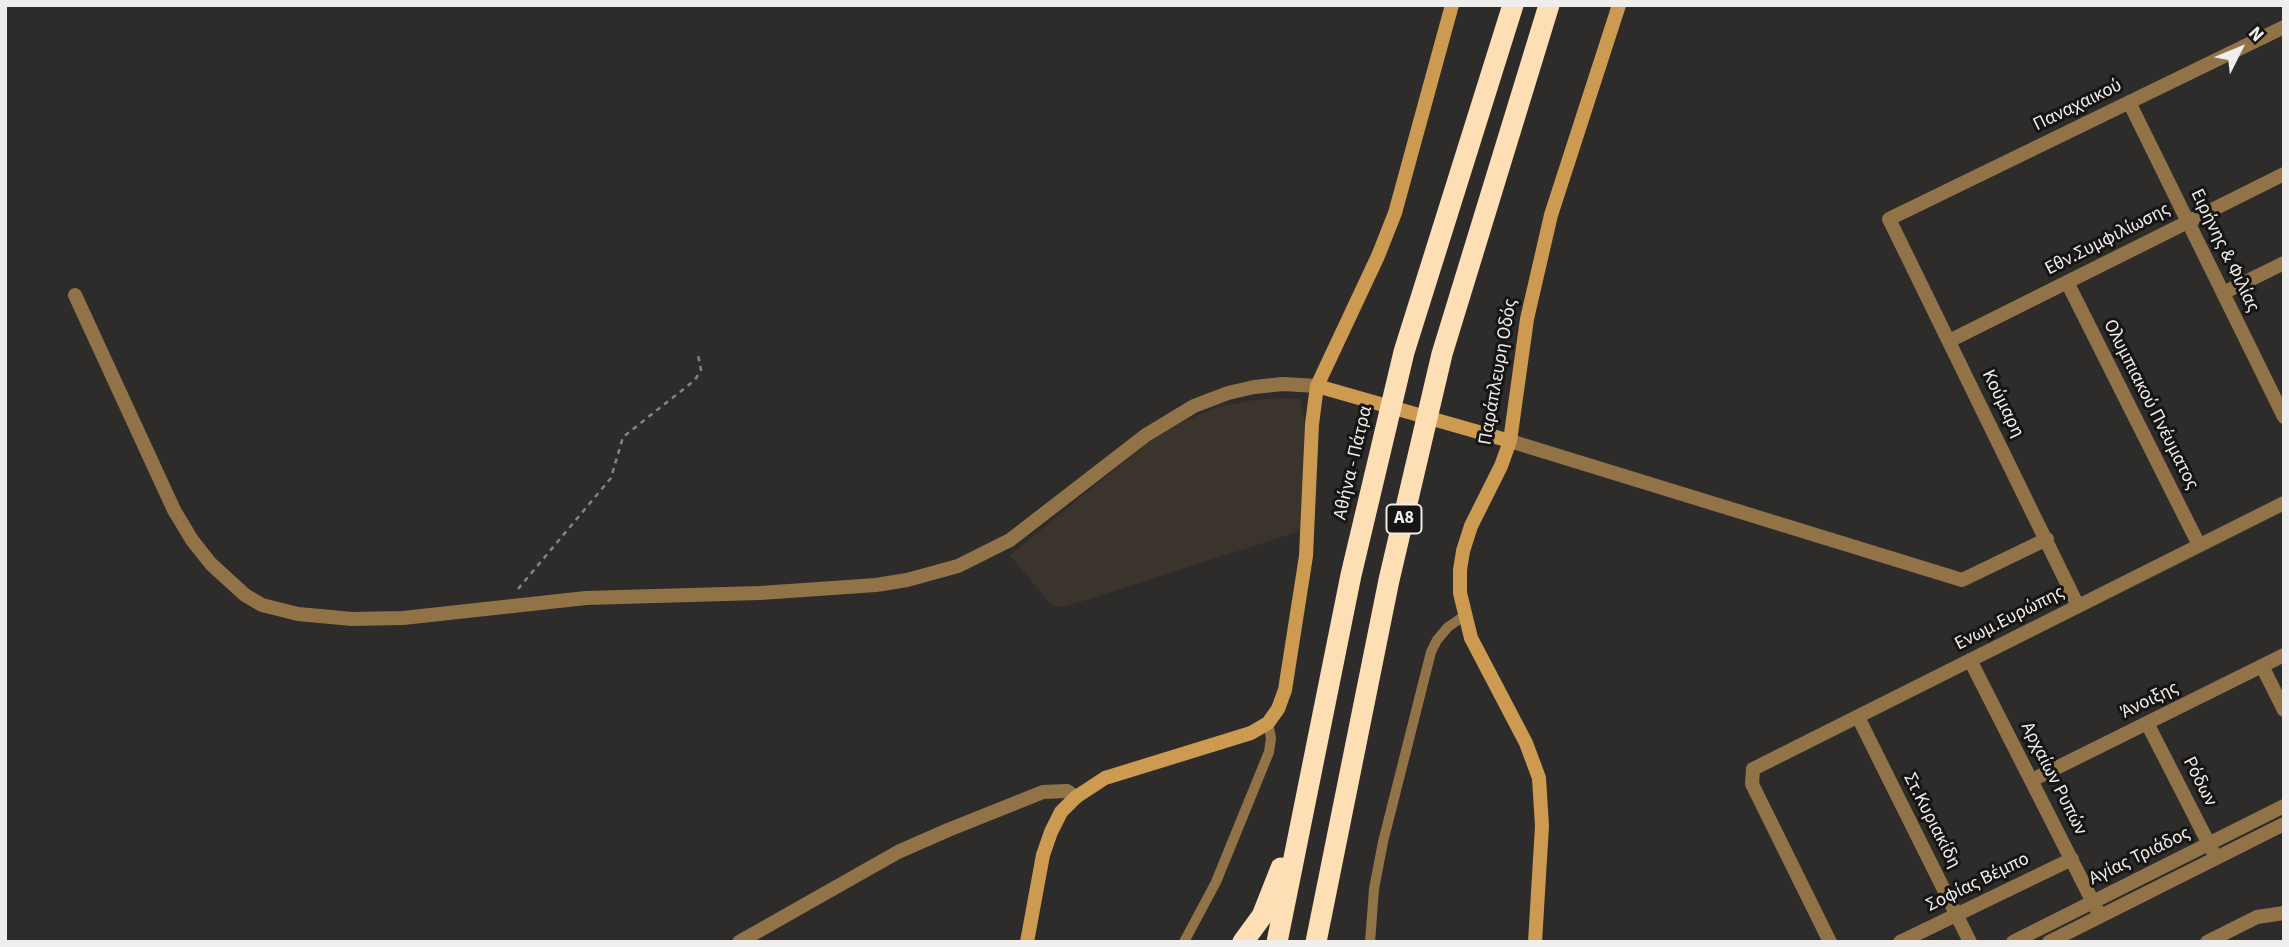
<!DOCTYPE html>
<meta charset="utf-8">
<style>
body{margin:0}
#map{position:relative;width:2289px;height:947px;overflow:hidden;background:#2e2c2a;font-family:"Source Sans 3",sans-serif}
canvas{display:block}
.frame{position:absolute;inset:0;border:7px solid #efeeec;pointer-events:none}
.north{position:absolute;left:2205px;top:14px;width:70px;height:70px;-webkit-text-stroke:5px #161514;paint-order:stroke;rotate:47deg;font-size:19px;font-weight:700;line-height:28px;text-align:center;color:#efeeec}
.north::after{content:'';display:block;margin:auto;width:24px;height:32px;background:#efeeec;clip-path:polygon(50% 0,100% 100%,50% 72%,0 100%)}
</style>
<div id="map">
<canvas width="2289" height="947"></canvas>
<div class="frame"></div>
<div class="north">N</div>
</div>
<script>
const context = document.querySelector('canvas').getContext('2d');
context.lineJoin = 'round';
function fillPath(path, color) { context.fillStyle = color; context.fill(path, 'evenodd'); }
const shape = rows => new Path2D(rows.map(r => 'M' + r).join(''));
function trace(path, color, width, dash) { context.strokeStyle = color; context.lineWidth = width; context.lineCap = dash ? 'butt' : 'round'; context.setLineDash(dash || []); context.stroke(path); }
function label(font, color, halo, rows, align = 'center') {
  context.font = font + ' "Source Sans 3",sans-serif'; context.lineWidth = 6; context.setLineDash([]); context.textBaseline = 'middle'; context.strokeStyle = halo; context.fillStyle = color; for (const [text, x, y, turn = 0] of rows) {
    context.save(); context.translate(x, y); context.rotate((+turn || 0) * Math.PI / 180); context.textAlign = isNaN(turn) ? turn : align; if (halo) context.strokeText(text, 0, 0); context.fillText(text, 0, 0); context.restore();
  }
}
fillPath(shape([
 [1283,398,1300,399,1304,420,1303,530,1064,607,1051,605,1010,555,1148,442,1173,426,1218,407,1254,400]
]), '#3a342d');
trace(shape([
 [518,589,611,478,623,437,695,380,701,370,698,355]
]), '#868482', 2.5, [5, 5]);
trace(shape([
 [1184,942,1216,882,1269,752,1271,738,1268,723],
 [1370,942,1374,889,1383,842,1431,652,1437,640,1448,627,1464,616]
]), '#927347', 10);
trace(shape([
 [2129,102,2284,417],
 [2067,282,2199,545],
 [2223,293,2284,263],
 [75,295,174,510,192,540,211,564,245,595,262,605,298,614,352,619,403,618,586,598,760,593,876,585,907,580,958,566,1010,540,1146,435,1194,406,1228,393,1254,387,1283,384,1317,386],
 [1949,341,2284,174],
 [1510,441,1962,580,2047,539],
 [2078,606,1889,219,2284,27],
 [1970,660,2100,916],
 [2262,666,2284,710],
 [1858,717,1970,942],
 [2147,723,2212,850],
 [2032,780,2284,655],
 [739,942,898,852,948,830,1043,792,1067,791,1076,797],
 [1830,942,1752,784,1753,769,2284,503],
 [1900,942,2072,859],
 [2013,942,2284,806],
 [2049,942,2284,824],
 [2207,942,2257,917,2284,913]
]), '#927347', 14);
trace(shape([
 [1317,386,1510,441],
 [1027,942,1043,855,1051,832,1061,812,1076,797,1105,778,1251,733,1268,723,1278,709,1285,690,1306,556,1312,424,1317,386,1378,256,1395,213,1452,5],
 [1535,942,1542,826,1539,778,1526,743,1471,638,1460,593,1460,570,1463,551,1471,526,1501,466,1510,441,1527,319,1551,215,1619,5]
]), '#cc9a50', 14);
trace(shape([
 [1243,942,1262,916,1281,868],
 [1277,942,1351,575,1404,352,1513,5],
 [1316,942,1389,580,1442,354,1549,5]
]), '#fedfb5', 21);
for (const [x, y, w] of [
 [1404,519,35]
]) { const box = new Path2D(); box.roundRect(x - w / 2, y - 14.5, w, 29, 5); context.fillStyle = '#161514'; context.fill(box); trace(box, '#efeeec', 2); }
label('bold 18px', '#efeeec', null, [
 ["Α8",1404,519]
]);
label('19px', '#efeeec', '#161514', [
 ["Παναχαικού",2078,106,-26],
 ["Εθν.Συμφιλίωσης",2108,240,-27],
 ["Ειρήνης & Φιλίας",2224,251,64],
 ["Παράπλευρη Οδός",1499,372,-80],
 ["Κούμαρη",2002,404,64],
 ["Ολυμπιακού Πνέυματος",2150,405,63],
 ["Αθήνα - Πάτρα",1354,463,-77],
 ["Ενωμ.Ευρώπης",2010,619,-27],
 ["Άνοιξης",2150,701,-26],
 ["Αρχαίων Ρυπών",2053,779,63],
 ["Ρόδων",2199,782,63],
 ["Στ.Κυριακίδη",1931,821,63],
 ["Αγίας Τριάδος",2140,857,-26],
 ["Σοφίας Βέμπο",1978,883,-26]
]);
</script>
